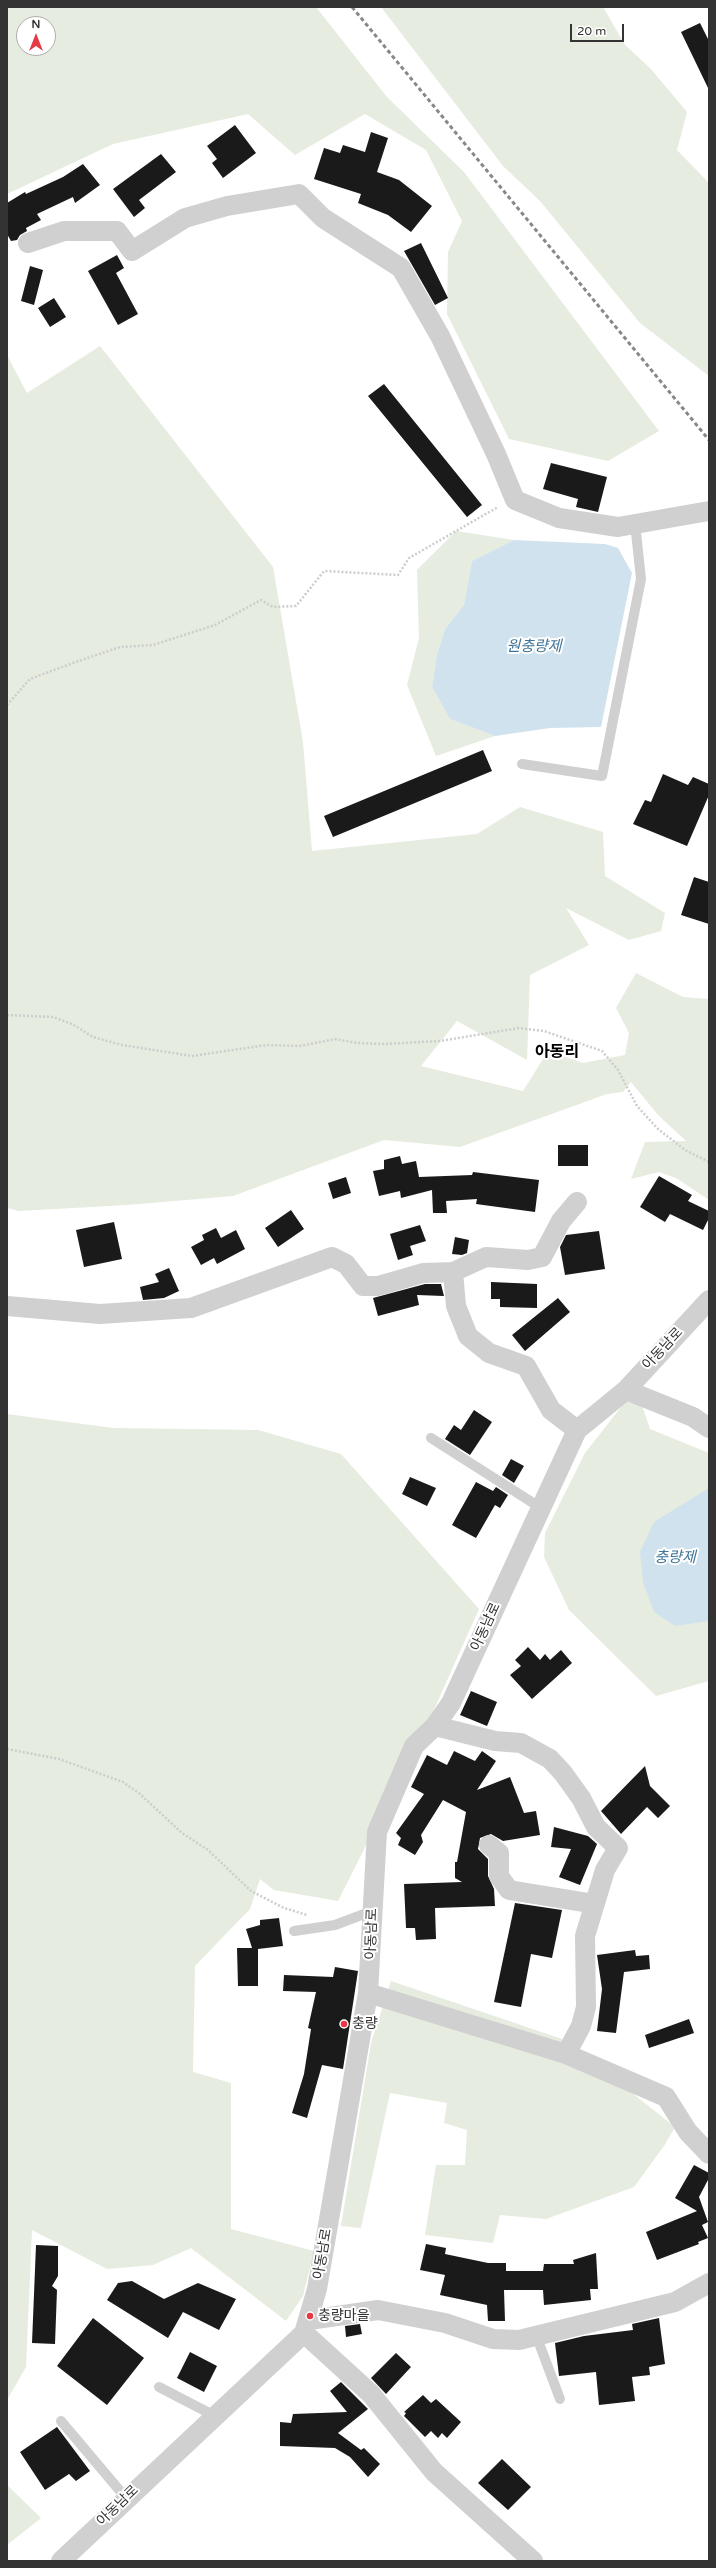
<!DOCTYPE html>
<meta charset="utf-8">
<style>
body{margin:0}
#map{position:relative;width:716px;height:2568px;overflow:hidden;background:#fff;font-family:"Varela Round",sans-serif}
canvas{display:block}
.frame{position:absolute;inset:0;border:8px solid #333;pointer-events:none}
.north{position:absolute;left:16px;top:16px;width:40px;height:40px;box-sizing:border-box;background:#fff;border:1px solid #adadad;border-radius:50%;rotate:0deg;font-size:11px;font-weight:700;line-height:16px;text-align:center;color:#333}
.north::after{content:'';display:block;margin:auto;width:14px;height:18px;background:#e63946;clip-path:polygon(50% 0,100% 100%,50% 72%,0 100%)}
.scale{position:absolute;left:570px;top:24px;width:54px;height:18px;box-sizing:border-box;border:2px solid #333;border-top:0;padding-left:5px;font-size:12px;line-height:14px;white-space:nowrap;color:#333;-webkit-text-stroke:3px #fff;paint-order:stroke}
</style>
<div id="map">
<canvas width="716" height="2568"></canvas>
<div class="frame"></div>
<div class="north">N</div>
<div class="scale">20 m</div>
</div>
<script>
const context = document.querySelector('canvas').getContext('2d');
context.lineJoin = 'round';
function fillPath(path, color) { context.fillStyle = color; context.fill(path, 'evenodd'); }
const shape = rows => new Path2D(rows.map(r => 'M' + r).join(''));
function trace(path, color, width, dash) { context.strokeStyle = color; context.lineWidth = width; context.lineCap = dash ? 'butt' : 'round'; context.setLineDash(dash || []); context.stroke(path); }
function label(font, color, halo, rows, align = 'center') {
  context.font = font + ' "Varela Round","Noto Sans KR",sans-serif'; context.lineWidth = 4; context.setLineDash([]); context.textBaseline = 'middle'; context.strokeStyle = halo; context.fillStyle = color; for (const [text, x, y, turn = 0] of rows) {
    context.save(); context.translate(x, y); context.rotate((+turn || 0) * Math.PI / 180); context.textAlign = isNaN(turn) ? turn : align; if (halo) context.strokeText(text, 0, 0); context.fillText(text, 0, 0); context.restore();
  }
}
fillPath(shape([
 [7,7,316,7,387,97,464,172,659,431,608,461,509,439,447,314,448,252,462,221,426,150,365,114,295,155,248,114,113,144,7,194],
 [24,24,48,24,48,48,24,48],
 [381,7,603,7,625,45,650,68,687,112,677,150,709,183,709,376,640,323,540,201,503,166],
 [100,346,273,567,303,742,312,851,477,834,520,807,603,832,605,876,665,913,661,931,629,940,566,908,589,945,530,975,527,1060,457,1021,421,1066,523,1091,548,1051,583,1063,625,1055,629,1033,616,1008,636,973,683,997,709,999,709,1200,676,1178,659,1172,631,1179,645,1142,686,1141,658,1115,631,1082,623,1092,607,1094,460,1147,384,1140,233,1196,127,1205,19,1211,7,1208,7,355,27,393],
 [456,531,514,540,472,561,464,605,445,629,437,655,432,687,450,719,495,736,436,756,407,685,419,638,417,570],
 [636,1388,650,1429,709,1453,709,1681,656,1696,569,1610,544,1557,545,1533,585,1453],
 [7,1414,113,1428,258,1430,341,1454,479,1609,432,1714,338,1901,274,1890,260,1879,250,1909,195,1966,193,2072,231,2083,231,2229,314,2251,303,2296,286,2321,191,2248,153,2265,107,2269,32,2230,26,2367,7,2400],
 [391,1981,565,2040,675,2127,664,2146,634,2187,546,2219,500,2215,493,2243,425,2235,436,2165,465,2165,467,2130,444,2123,447,2103,390,2093,361,2228,341,2226,371,2043],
 [7,2485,41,2518,7,2545]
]), '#e6ecdf');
fillPath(shape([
 [514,540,605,544,618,548,632,573,601,727,550,728,495,736,450,719,432,687,437,655,445,629,464,605,472,561],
 [709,1488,709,1621,675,1626,654,1612,643,1582,640,1552,654,1522]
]), '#cfe2ee');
fillPath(shape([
 [700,23,709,41,709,90,681,32],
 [235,125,256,153,223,178,212,163,217,159,207,146],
 [371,132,388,138,377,172,399,180,432,206,411,232,388,215,358,203,361,194,314,179,324,148,340,153,343,145,365,152],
 [161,154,176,172,139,200,145,208,134,217,113,189],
 [83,164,100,185,75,203,73,197,37,214,41,220,26,228,27,231,20,235,17,240,11,241,7,234,7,203,25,192,26,194,63,177],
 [421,243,448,298,435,305,404,251],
 [117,255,124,268,116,273,138,314,118,325,88,271],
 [30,266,43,270,34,305,21,301],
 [54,298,66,317,50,327,38,308],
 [384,384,482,505,467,517,368,396],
 [551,463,607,477,598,512,576,507,578,499,543,489],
 [483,750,492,771,333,837,324,816],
 [663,774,688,785,693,777,709,784,709,795,687,846,633,824,645,800,651,802],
 [694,877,709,882,709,924,681,915],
 [558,1145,588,1145,588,1166,558,1166],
 [400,1156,402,1164,416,1161,419,1177,472,1175,473,1172,539,1180,535,1212,476,1204,477,1199,446,1201,447,1213,433,1213,432,1190,401,1198,400,1191,379,1196,373,1171,384,1169,384,1160],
 [659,1176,692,1195,688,1201,709,1211,709,1218,703,1230,670,1214,665,1222,640,1207],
 [346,1177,351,1193,333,1199,328,1183],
 [291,1210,304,1229,278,1247,265,1228],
 [114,1222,122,1259,84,1267,76,1230],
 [420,1225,426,1241,410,1246,413,1255,398,1260,390,1234],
 [216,1228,221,1238,236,1230,245,1249,217,1264,214,1258,201,1265,191,1247,204,1240,202,1235],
 [599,1231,605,1269,565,1275,560,1247,566,1235],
 [455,1237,469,1240,467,1253,462,1255,452,1254],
 [169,1268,179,1291,164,1298,143,1300,140,1287,159,1282,155,1274],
 [491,1282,537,1284,537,1308,500,1307,500,1299,491,1299],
 [425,1284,441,1284,444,1296,417,1295,419,1305,378,1316,373,1298],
 [558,1298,570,1312,525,1351,512,1335],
 [474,1410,492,1422,470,1455,445,1439,454,1425,461,1430],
 [511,1459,524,1466,514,1483,502,1475],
 [410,1477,436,1488,427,1506,402,1494],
 [476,1482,493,1491,496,1487,508,1495,500,1508,495,1505,476,1538,452,1525],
 [528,1647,540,1660,545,1654,550,1660,561,1650,572,1663,532,1699,510,1675,521,1666,515,1660],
 [471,1691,497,1702,487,1726,460,1715],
 [454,1751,475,1761,482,1751,496,1761,477,1790,510,1777,524,1813,536,1811,540,1835,503,1841,491,1834,480,1838,478,1849,488,1859,488,1876,494,1889,495,1906,435,1908,436,1939,416,1940,415,1928,406,1928,404,1884,462,1882,455,1878,455,1862,457,1862,466,1812,443,1800,421,1835,423,1842,415,1855,398,1845,401,1838,396,1833,424,1794,411,1787,427,1755,447,1765],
 [645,1766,650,1786,670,1806,658,1818,647,1807,621,1834,601,1811],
 [554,1827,588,1836,597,1844,580,1885,559,1877,571,1849,551,1847],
 [515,1903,562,1910,552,1958,531,1954,521,2007,494,2002],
 [279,1918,283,1946,258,1949,258,1986,238,1986,237,1948,252,1948,246,1929,260,1925,260,1920],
 [635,1950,636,1956,649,1955,650,1969,624,1972,616,2033,597,2031,602,1989,597,1955],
 [335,1967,358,1971,343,2069,322,2065,307,2118,292,2113,304,2074,311,2029,308,2028,316,1992,283,1991,284,1975,333,1977],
 [689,2019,694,2033,649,2048,645,2035],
 [694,2165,709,2173,709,2178,699,2197,708,2222,702,2225,708,2238,698,2242,699,2244,657,2260,646,2232,697,2211,675,2198],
 [426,2244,446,2248,445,2254,488,2263,506,2263,506,2271,543,2271,544,2264,574,2264,573,2260,596,2253,598,2289,590,2289,591,2300,544,2305,543,2290,504,2290,505,2321,488,2321,487,2305,440,2295,445,2275,420,2270],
 [36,2245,58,2246,58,2276,52,2286,57,2290,55,2344,32,2343],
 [132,2281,164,2299,198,2283,236,2299,219,2330,183,2312,168,2338,107,2300,118,2283],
 [93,2318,144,2358,107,2405,57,2366],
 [659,2318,665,2364,649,2367,650,2375,632,2377,635,2401,599,2405,596,2372,559,2376,555,2343,584,2336,633,2330,632,2324],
 [360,2324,362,2334,346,2337,345,2326],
 [190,2352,217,2366,204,2392,177,2378],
 [396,2353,411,2367,386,2394,371,2378],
 [341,2382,368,2409,338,2433,361,2450,364,2448,380,2464,368,2477,350,2457,335,2448,280,2446,280,2422,291,2423,293,2414,347,2412,330,2391],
 [423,2395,431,2403,436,2399,461,2422,447,2438,442,2433,438,2438,431,2431,425,2437,404,2416,406,2413,404,2412],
 [57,2427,90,2471,76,2481,69,2474,45,2490,20,2452],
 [502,2459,531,2487,508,2510,478,2483]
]), '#1a1a1a');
trace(shape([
 [7,705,30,679,73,663,120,647,153,645,215,625,261,600,273,607,296,606,324,571,398,575,409,558,498,507],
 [7,1015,53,1017,72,1024,93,1037,122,1045,192,1056,267,1045,300,1046,336,1039,357,1043,384,1044,440,1041,519,1028,544,1031,602,1051,618,1070,637,1106,658,1129,685,1150,709,1162],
 [7,1749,59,1759,123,1782,140,1794,182,1833,208,1850,251,1891,284,1908,307,1915]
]), '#cdcdcd', 2.5, [2, 2]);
trace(shape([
 [522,764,602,776,641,579,635,523],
 [431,1438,541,1508],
 [294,1931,335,1925,372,1911],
 [536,2335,560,2399],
 [159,2387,215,2416],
 [61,2421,126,2498]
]), '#d0d0d0', 10);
trace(shape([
 [28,243,64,231,117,231,132,251,185,218,227,206,299,194,323,218,401,268,440,336,496,454,515,500,559,518,618,527,709,511],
 [7,1306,100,1314,191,1308,332,1257,346,1264,363,1286,378,1286,423,1273,453,1272],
 [626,1390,693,1417,709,1428],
 [577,1430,551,1410,526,1366,489,1353,468,1336,456,1306,453,1272,486,1257,528,1260,542,1257,561,1221,577,1202],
 [435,1726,495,1741,521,1743,550,1759,563,1773,581,1798,596,1827,618,1848,605,1870,585,1936,586,2007,581,2026,566,2054],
 [489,1845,499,1853,499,1876,509,1890,595,1904],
 [368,1993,566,2054,666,2097,688,2132,709,2154],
 [309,2320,378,2310,445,2323,493,2339,519,2340,675,2302,709,2283],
 [304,2333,371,2394,434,2472,533,2561],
 [61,2561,304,2333,317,2289,368,1993,377,1832,414,1746,435,1726,451,1703,577,1430,626,1390,709,1300]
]), '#d0d0d0', 20);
trace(shape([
 [352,7,709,440]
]), '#888', 3, [4, 3]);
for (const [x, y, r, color] of [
 [344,2024,4,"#e63946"],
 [310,2316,4,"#e63946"]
]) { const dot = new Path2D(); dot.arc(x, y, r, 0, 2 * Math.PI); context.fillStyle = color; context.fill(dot); trace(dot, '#fff', 1.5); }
label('14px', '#333', '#fff', [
 ["아동남로",663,1349,-47],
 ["아동남로",486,1627,-65],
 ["아동남로",372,1934,-88],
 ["아동남로",323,2254,-80],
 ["아동남로",118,2506,-44]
]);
label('14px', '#333', '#fff', [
 ["충량",352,2024],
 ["충량마을",318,2316]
], 'left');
label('italic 15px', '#3f7597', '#fff', [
 ["원충량제",534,647],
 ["충량제",675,1558]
]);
label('bold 16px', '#000', '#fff', [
 ["아동리",557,1053]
]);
</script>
